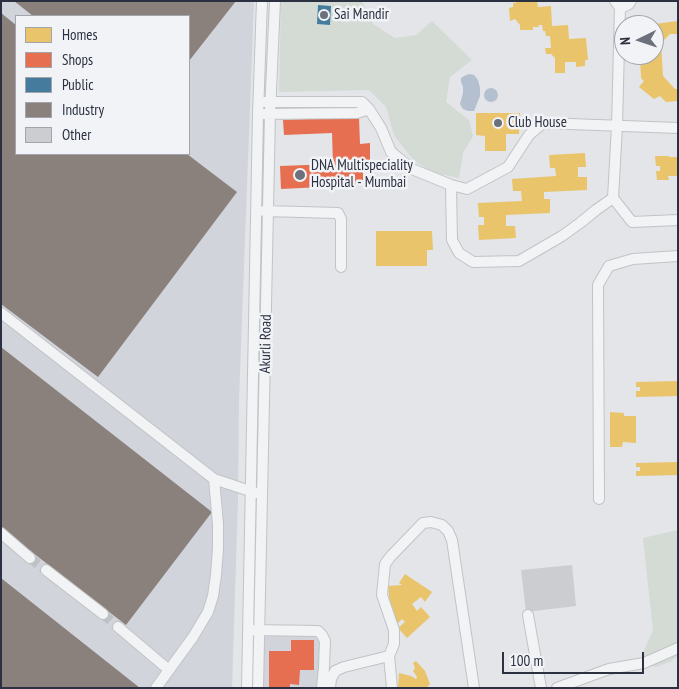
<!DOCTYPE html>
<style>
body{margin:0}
#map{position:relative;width:679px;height:689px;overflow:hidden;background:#e3e5e8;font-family:"PT Sans Narrow",sans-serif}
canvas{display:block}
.frame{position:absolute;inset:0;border:2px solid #2b3140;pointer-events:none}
.legend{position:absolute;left:15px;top:15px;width:175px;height:140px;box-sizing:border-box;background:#f1f3f7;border:1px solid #a2a5ae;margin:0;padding:6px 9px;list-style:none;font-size:15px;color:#2b3140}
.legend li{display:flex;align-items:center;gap:10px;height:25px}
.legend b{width:25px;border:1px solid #a2a5ae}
.north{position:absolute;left:614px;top:15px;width:50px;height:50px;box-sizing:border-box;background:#f1f3f7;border:1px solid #a2a5ae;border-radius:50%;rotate:266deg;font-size:14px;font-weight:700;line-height:20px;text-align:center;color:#2b3140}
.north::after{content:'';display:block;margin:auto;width:18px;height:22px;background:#6b707b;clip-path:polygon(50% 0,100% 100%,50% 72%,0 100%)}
.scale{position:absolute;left:502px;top:652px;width:142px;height:22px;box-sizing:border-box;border:2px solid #2b3140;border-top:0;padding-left:6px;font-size:15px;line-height:18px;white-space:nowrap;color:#2b3140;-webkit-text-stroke:4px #f1f3f7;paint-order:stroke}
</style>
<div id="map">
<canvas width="679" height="689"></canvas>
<div class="frame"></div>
<ul class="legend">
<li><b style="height:14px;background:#e9c46a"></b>Homes</li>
<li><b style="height:14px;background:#e76f51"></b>Shops</li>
<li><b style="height:14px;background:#457b9d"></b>Public</li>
<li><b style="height:14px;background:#8a817c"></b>Industry</li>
<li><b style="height:14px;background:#cccdd0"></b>Other</li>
</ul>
<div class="north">N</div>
<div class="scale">100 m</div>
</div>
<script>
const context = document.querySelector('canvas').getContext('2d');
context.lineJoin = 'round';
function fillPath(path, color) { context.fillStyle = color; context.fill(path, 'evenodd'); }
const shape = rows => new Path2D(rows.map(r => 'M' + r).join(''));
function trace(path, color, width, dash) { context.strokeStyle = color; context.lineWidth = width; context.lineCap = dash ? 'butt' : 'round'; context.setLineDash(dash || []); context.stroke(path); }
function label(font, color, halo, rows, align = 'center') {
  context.font = font + ' "PT Sans Narrow",sans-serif'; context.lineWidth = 5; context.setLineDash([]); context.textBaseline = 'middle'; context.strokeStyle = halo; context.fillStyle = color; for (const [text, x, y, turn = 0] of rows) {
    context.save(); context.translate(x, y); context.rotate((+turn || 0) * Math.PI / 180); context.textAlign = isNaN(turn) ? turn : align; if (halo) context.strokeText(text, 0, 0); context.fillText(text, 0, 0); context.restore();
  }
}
fillPath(shape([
 [1,1,254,1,239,399,238,500,232,688,1,688],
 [16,16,189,16,189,154,16,154],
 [263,625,317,625,323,630,325,688,261,688]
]), '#d2d4db');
fillPath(shape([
 [281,1,362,1,373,24,395,38,416,35,432,21,472,60,450,77,446,102,469,120,473,136,463,153,459,178,435,173,414,161,394,135,386,107,369,90,279,92],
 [678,530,678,656,670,662,656,667,645,664,642,655,653,631,643,538]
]), '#d3dbd4');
fillPath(shape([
 [470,74,474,75,478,80,480,88,480,96,474,111,468,111,463,109,460,104,463,93,463,87,461,82,461,78,466,75],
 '484 95a7 7 0 1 1 14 0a7 7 0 1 1-14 0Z'
]), '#b4c0d0');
fillPath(shape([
 [516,1,537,1,538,7,551,6,552,26,568,25,569,39,586,38,588,60,585,60,585,66,576,67,576,62,565,62,565,73,555,73,555,58,551,54,546,54,545,48,551,48,550,36,546,36,545,31,543,31,542,25,538,25,539,27,533,27,533,30,520,30,520,25,515,19,510,21,509,8,513,7,513,3,516,3],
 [678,21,678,34,670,34,661,43,663,76,675,89,678,89,678,101,666,102,660,96,654,99,639,87,644,81,641,78,640,55,654,55,654,24],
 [476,113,520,113,519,134,506,134,506,151,485,151,485,136,476,135],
 [585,153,586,167,578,167,578,177,587,177,587,190,544,192,544,199,550,199,550,213,506,215,506,226,515,226,516,238,479,240,478,225,484,225,484,217,479,217,478,203,522,201,521,191,513,191,512,179,556,176,555,168,550,168,549,155],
 [655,156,669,156,669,157,678,157,678,176,668,176,669,180,657,180,656,171,660,171,660,166,656,166],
 [376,231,432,231,433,250,427,250,427,266,376,266],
 [678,381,678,396,636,397,636,391,640,391,640,387,636,387,636,382],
 [610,412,624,413,624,416,636,416,636,443,623,442,622,447,610,447],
 [678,462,678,475,636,476,636,471,640,471,640,467,636,467,636,463],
 [405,574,432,592,425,602,421,597,412,604,417,611,421,607,430,617,407,638,398,628,405,622,402,619,398,623,392,623,388,586,402,585,399,583],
 [416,661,425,671,430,684,426,688,398,688,399,673,411,676,416,679,417,677,413,671,415,668,413,663]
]), '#e9c46a');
fillPath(shape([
 [359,117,360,144,370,143,370,163,363,163,363,185,281,189,280,166,333,164,332,133,284,135,283,120],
 [291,640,314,640,314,670,300,670,299,685,290,684,290,688,269,688,269,651,291,651]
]), '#e76f51');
fillPath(shape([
 [318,5,331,6,330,25,317,24]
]), '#457b9d');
fillPath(shape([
 [14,1,236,1,189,61,189,16,33,16],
 [1,13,16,25,16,154,187,154,237,192,98,377,1,304],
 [1,347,212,512,126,625,1,528],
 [1,578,140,688,1,688]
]), '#8a817c');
fillPath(shape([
 [572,565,576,606,526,612,521,570]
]), '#cccdd0');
trace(shape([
 [30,558,46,570],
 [103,614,118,627]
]), '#bec1c6', 10, [10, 5]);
const minor = shape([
 [615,1,618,5,623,7,629,4,631,1],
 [265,102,362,102,369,109,381,128,391,152,412,169,451,185,467,189,508,167,529,135,543,123,678,128],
 [263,114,357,113,369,109],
 [451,185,452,240,459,253,473,262,519,261,562,236,580,223,596,210,613,198,617,126,620,6],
 [613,198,632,222,678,220],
 [264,211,338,213,341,219,341,267],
 [1,313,214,479,256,493],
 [599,499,598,285,609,266,633,259,678,256],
 [1,533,30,558],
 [46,570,103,614],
 [528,615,541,688],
 [118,627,169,670],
 [253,630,318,631,322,635,325,641,324,667,322,688],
 [156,688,193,637,208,612,213,596,216,575,218,548,218,524,214,479],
 [247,688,258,114,262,1],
 [258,688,270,113,275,1],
 [330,688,331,679,335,671,344,667,389,656],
 [392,688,389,656,394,644,394,630,382,595,385,564,391,556,423,523,431,522,442,525,448,531,452,540,474,688],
 [557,688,609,669,644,663,678,648]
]);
trace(minor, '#c1c3c6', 12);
trace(minor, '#f2f3f5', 10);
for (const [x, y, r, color] of [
 [324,15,5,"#6b707b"],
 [498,123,5,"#6b707b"],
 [300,175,6,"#6b707b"]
]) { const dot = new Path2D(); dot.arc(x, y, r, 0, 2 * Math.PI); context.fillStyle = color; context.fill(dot); trace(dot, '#f1f3f7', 2); }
label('15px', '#2b3140', '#f1f3f7', [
 ["Sai Mandir",334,15],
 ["Club House",508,123],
 ["DNA Multispeciality",311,166],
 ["Hospital - Mumbai",311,183]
], 'left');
label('15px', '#2b3140', '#f1f3f7', [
 ["Akurli Road",266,344,-89]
]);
</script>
